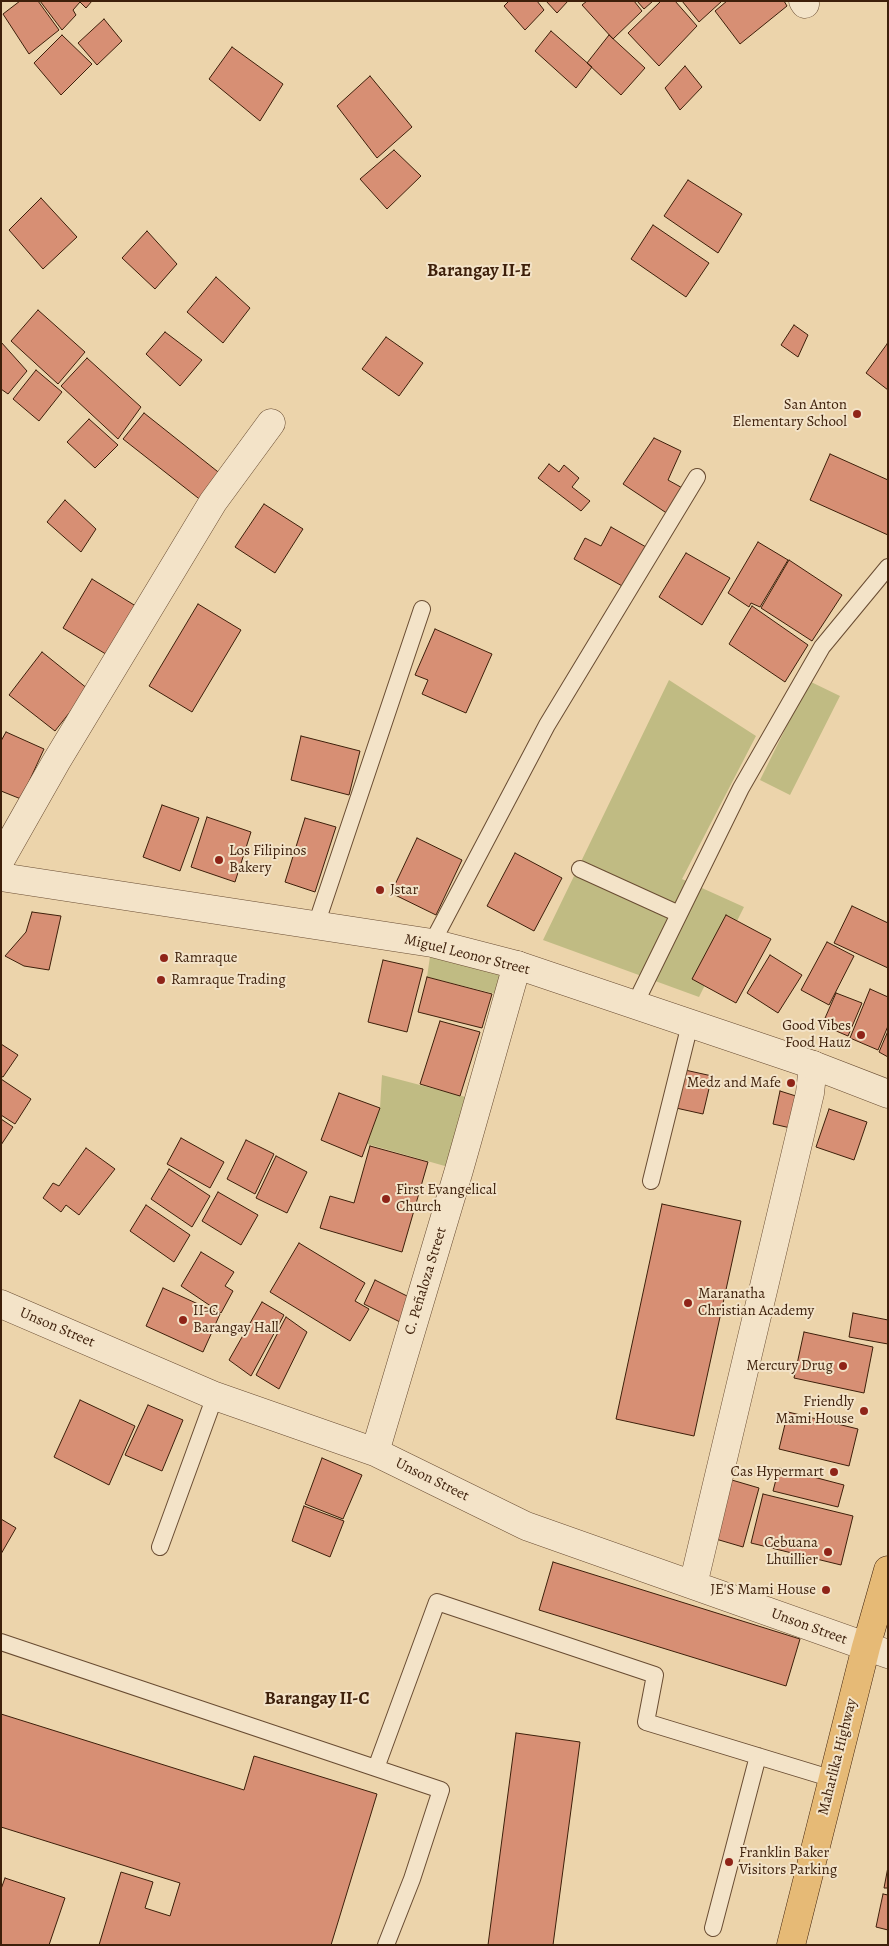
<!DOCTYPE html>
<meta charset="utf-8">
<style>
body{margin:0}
#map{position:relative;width:889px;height:1946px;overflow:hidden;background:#ecd4ab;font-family:Alegreya,serif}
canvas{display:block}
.frame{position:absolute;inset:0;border:2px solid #3d1f0a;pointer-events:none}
</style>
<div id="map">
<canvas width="889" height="1946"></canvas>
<div class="frame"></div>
</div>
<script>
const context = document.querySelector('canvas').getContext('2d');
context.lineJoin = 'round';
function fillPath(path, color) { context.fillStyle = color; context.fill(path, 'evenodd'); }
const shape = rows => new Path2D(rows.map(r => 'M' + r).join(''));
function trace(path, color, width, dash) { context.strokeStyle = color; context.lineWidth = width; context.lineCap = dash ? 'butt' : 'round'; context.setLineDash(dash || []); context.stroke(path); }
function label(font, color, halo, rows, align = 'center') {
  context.font = font + ' Alegreya,serif'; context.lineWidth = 4; context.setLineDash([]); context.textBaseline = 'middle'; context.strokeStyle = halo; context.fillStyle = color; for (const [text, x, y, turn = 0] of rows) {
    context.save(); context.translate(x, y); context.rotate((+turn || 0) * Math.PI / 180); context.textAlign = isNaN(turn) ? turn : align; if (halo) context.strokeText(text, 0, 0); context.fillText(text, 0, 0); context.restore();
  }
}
fillPath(shape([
 [669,680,756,736,682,879,744,907,699,997,543,940],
 [809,681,840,696,790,795,760,780],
 [432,943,517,965,508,997,427,977],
 [382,1075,477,1100,459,1170,367,1144,380,1108]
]), '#c0bb83');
const building = shape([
 [20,1,38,1,59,30,29,54,3,14,20,1],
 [40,1,92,1,86,8,80,2,73,10,76,15,62,30,40,1],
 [509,1,537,1,544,10,525,30,504,6,509,1],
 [546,1,568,1,557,13,546,1],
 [587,1,634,1,642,11,613,39,582,5,587,1],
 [637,1,653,1,644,9,637,1],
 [661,1,675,1,697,26,659,66,628,33,661,1],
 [682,1,722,1,699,22,682,1],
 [727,1,784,1,787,6,740,44,715,11,727,1],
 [104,19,122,41,97,65,78,43,104,19],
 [551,31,592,67,576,88,535,51,551,31],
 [62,35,92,64,61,95,34,63,62,35],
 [609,35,645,68,621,95,587,63,609,35],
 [232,47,283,84,260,121,209,79,232,47],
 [685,66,702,87,680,110,665,88,685,66],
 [370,76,412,127,377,158,337,106,370,76],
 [394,150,421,176,387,209,360,179,394,150],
 [688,180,742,214,718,253,664,216,688,180],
 [41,198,77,237,43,269,9,230,41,198],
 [653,225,709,263,686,297,631,259,653,225],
 [147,231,177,264,155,289,122,258,147,231],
 [216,277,250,308,223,343,187,312,216,277],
 [38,310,85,352,58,384,11,341,38,310],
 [794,325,808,335,798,357,781,345,794,325],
 [165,332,202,360,180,386,146,354,165,332],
 [386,337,423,363,399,396,362,369,386,337],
 [1,342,27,371,8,394,1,389,1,342],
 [887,344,888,345,888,390,866,373,887,344],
 [87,358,141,407,118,439,61,386,87,358],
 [36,370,62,392,39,421,13,399,36,370],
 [144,413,227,479,207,505,123,439,144,413],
 [89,419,118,445,95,468,67,442,89,419],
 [654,438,681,451,668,480,686,490,668,514,623,484,654,438],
 [830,454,888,480,888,535,810,500,830,454],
 [549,464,559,472,564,465,579,478,572,487,590,501,581,511,538,478,549,464],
 [65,500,96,529,81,552,47,522,65,500],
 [264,504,303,529,275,573,235,547,264,504],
 [611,527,646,547,624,587,574,559,585,538,601,546,611,527],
 [758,542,788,560,760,607,751,603,749,607,728,593,758,542],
 [686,553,730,578,702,625,659,597,686,553],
 [789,560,842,595,812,641,761,608,789,560],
 [92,579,139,608,109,656,63,628,92,579],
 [198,604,241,630,192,712,149,686,198,604],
 [752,606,808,645,785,682,729,644,752,606],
 [435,629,492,654,466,713,422,694,428,680,415,675,435,629],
 [42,652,88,689,55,731,9,695,42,652],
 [6,732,44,749,21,799,1,791,1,741,6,732],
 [301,736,360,751,349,795,291,780,301,736],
 [162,805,199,818,180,871,143,857,162,805],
 [207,817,251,832,235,882,191,867,207,817],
 [305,818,336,827,315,892,285,882,305,818],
 [417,838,462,860,436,915,391,893,417,838],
 [515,853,562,878,534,931,487,906,515,853],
 [852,906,888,923,888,968,834,943,852,906],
 [32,912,61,916,49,970,24,966,5,956,26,932,32,912],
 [726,915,771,939,736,1003,692,979,726,915],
 [827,942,854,956,829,1005,801,990,827,942],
 [770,955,802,975,778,1013,747,993,770,955],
 [383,960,423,969,407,1032,368,1022,383,960],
 [427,977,492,994,482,1028,418,1012,427,977],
 [870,989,888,997,888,1026,878,1050,850,1038,870,989],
 [836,993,862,1003,848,1036,822,1025,836,993],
 [440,1021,480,1032,460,1096,420,1084,440,1021],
 [888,1031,888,1057,879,1052,888,1031],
 [1,1044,18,1055,3,1077,1,1076,1,1044],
 [685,1070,712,1076,703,1114,676,1108,685,1070],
 [1,1079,31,1099,15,1124,1,1115,1,1079],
 [780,1091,799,1097,795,1129,773,1124,780,1091],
 [339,1093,380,1108,362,1157,321,1140,339,1093],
 [829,1109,867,1122,854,1160,816,1147,829,1109],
 [1,1119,13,1127,1,1145,1,1119],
 [181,1138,224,1162,210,1188,167,1164,181,1138],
 [246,1140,274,1154,255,1194,227,1179,246,1140],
 [370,1146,428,1162,402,1252,320,1228,330,1196,354,1203,370,1146],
 [86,1148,115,1169,79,1215,66,1205,61,1212,43,1198,53,1183,59,1186,86,1148],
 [276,1156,307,1172,287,1213,256,1198,276,1156],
 [169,1169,210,1196,192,1227,151,1199,169,1169],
 [218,1192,258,1215,241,1245,202,1221,218,1192],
 [662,1204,741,1221,694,1436,616,1419,662,1204],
 [146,1205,190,1235,174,1262,130,1231,146,1205],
 [299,1243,365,1283,355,1301,369,1309,350,1341,270,1292,299,1243],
 [201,1252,234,1272,225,1286,233,1291,221,1313,181,1286,201,1252],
 [375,1280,417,1301,406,1325,364,1304,375,1280],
 [163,1288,220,1314,203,1352,146,1326,163,1288],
 [262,1302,284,1315,251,1376,229,1360,262,1302],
 [853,1313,888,1320,888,1344,849,1337,853,1313],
 [286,1317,307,1332,279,1389,256,1375,286,1317],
 [804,1332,873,1347,864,1393,794,1378,804,1332],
 [80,1400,135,1426,109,1485,54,1457,80,1400],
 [148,1405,183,1420,162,1471,125,1455,148,1405],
 [788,1412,858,1429,849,1466,779,1449,788,1412],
 [322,1458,362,1475,343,1519,305,1504,322,1458],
 [779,1468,844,1485,838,1507,773,1491,779,1468],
 [725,1478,759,1488,743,1547,709,1537,725,1478],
 [763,1494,853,1516,841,1565,751,1543,763,1494],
 [304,1506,344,1521,330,1557,292,1541,304,1506],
 [1,1519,16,1528,1,1554,1,1519],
 [553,1562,800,1639,786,1686,539,1610,553,1562],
 [1,1714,244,1790,254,1756,377,1794,331,1945,99,1945,121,1872,153,1882,145,1908,170,1916,180,1883,1,1827,1,1714],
 [516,1733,580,1742,553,1945,488,1945,516,1733],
 [888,1867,888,1888,884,1888,888,1867],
 [5,1878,65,1898,49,1945,1,1945,1,1889,5,1878],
 [883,1894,888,1895,888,1930,876,1927,883,1894]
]);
fillPath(building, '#d78f74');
trace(building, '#3d1f0a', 1);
const service = shape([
 [580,869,679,914],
 [316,925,422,609],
 [432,943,547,725,697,477],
 [634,1006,741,788,822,647,888,567],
 [651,1181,690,1024],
 [160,1547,215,1396],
 [1,1642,441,1790,412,1879,386,1945],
 [376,1768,437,1602,655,1675,646,1722,833,1779],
 [713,1928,758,1756]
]);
const minor = shape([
 [803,1,805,4],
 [1,859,56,762,213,502,271,423],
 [1,1304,215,1396,375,1452,526,1526,888,1654],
 [375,1452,459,1170,517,965],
 [693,1585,810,1093,813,1065]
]);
const tertiary = shape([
 [1,877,432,943,517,965,813,1065,888,1094]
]);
const primary = shape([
 [791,1945,866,1647,888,1570]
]);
trace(service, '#694c32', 18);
trace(minor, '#694c32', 29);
trace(tertiary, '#694c32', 29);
trace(primary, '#3d1f0a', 29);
trace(service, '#f3e3c8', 16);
trace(minor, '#f3e3c8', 28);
trace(tertiary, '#f3e3c8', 28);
trace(primary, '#e6ba76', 28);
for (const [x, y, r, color] of [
 [857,414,5,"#8f2418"],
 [219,860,5,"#8f2418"],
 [380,890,5,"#8f2418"],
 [164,958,5,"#8f2418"],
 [161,980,5,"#8f2418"],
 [861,1035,5,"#8f2418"],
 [791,1083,5,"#8f2418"],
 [386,1199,5,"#8f2418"],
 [688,1303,5,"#8f2418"],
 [183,1320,5,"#8f2418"],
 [843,1366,5,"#8f2418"],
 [864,1411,5,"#8f2418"],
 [834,1472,5,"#8f2418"],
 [828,1552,5,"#8f2418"],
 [826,1590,5,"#8f2418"],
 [729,1862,5,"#8f2418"]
]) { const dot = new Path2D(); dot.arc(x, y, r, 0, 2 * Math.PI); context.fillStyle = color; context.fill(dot); trace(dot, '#f3e3c8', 2); }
label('15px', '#3d1f0a', '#f3e3c8', [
 ["San Anton",847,405],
 ["Elementary School",847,422],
 ["Los Filipinos",229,851,"left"],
 ["Bakery",229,868,"left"],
 ["Jstar",390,890,"left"],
 ["Ramraque",174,958,"left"],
 ["Ramraque Trading",171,980,"left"],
 ["Good Vibes",851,1026],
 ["Food Hauz",851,1043],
 ["Medz and Mafe",781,1083],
 ["First Evangelical",396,1190,"left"],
 ["Church",396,1207,"left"],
 ["Maranatha",698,1294,"left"],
 ["Christian Academy",698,1311,"left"],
 ["II-C",193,1311,"left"],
 ["Barangay Hall",193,1328,"left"],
 ["Mercury Drug",833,1366],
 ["Friendly",854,1402],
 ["Mami House",854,1419],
 ["Cas Hypermart",824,1472],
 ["Cebuana",818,1543],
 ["Lhuillier",818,1560],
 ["JE'S Mami House",816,1590],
 ["Franklin Baker",739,1853,"left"],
 ["Visitors Parking",739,1870,"left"]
], 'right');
label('15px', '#3d1f0a', '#f3e3c8', [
 ["Miguel Leonor Street",467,955,14],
 ["C. Peñaloza Street",426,1281,-73],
 ["Unson Street",57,1328,23],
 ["Unson Street",432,1480,26],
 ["Unson Street",809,1627,20],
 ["Maharlika Highway",838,1757,-76]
]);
label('bold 18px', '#3d1f0a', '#f3e3c8', [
 ["Barangay II-E",479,272],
 ["Barangay II-C",317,1700]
]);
</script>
